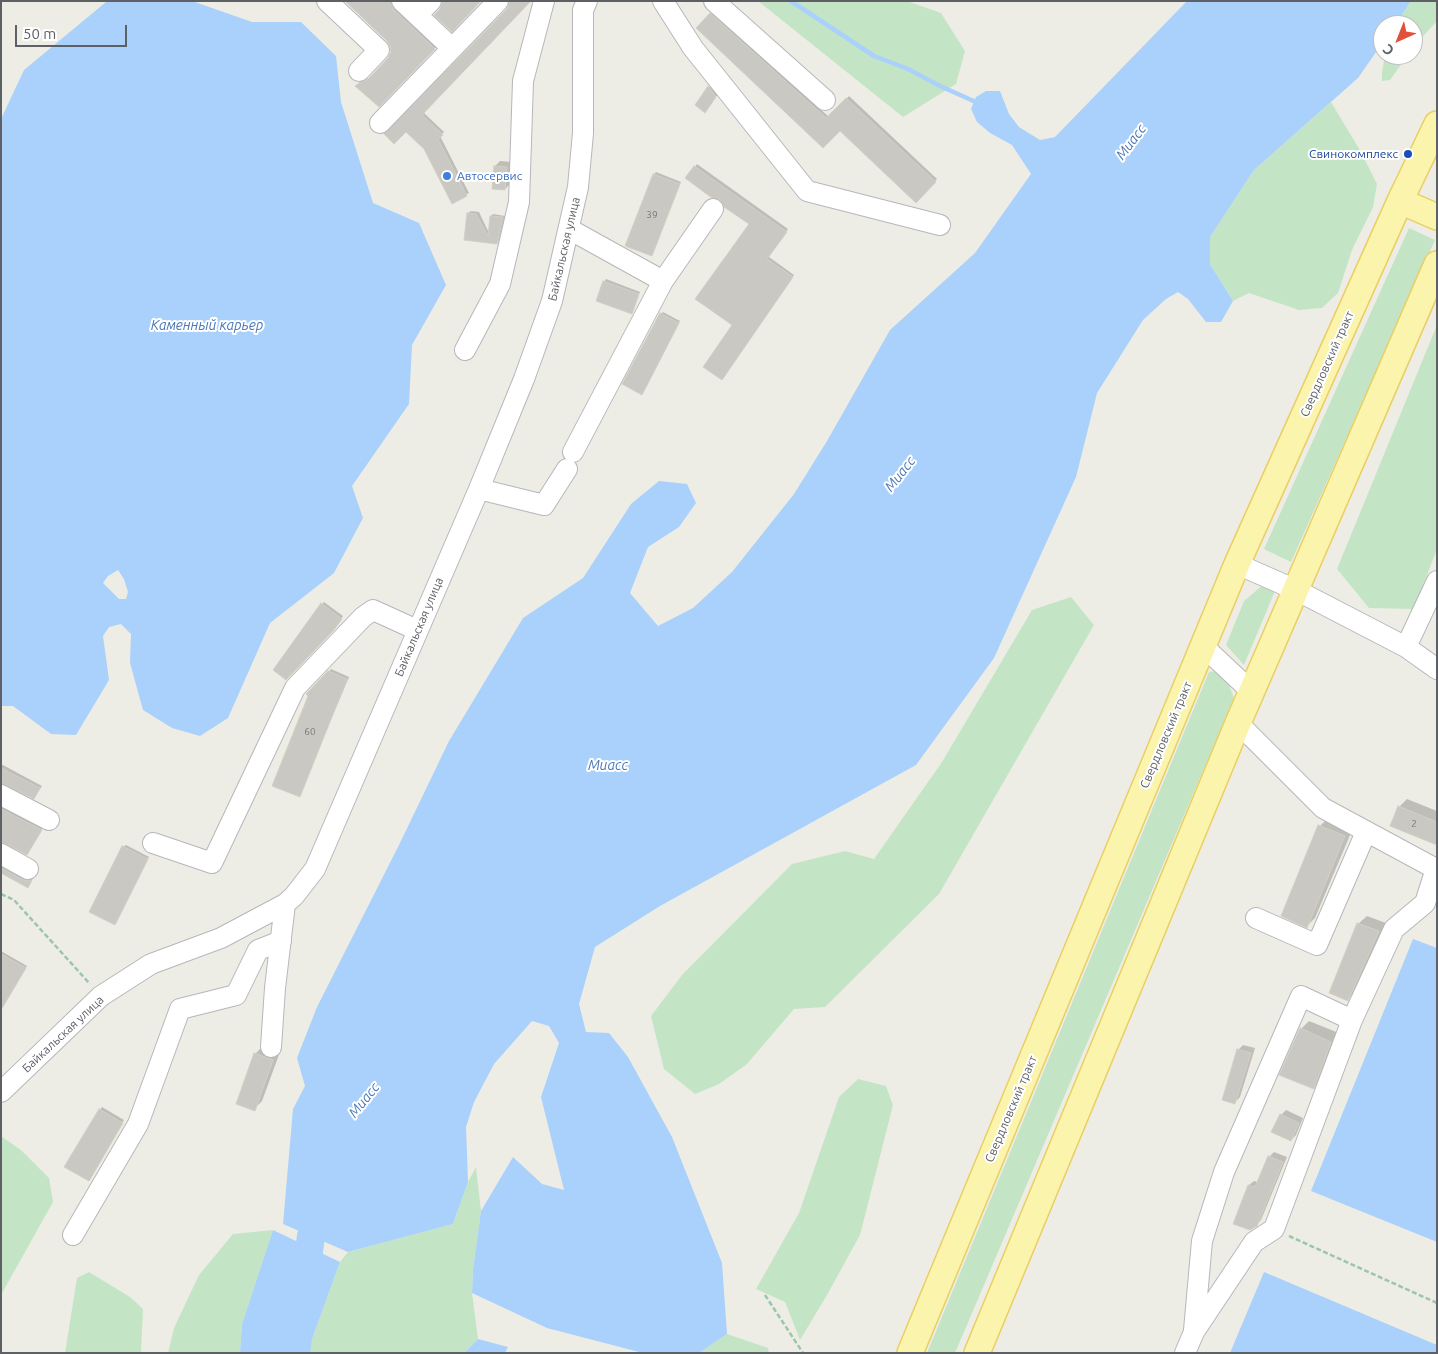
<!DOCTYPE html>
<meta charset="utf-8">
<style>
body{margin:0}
#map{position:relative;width:1438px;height:1354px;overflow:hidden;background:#eeede5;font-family:Ubuntu,sans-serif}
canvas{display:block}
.frame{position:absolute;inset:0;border:2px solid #5d6065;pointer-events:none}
.north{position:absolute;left:1373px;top:15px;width:50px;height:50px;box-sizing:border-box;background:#fff;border:1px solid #bebfc1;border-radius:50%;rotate:224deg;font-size:14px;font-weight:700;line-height:20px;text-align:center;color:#5d6065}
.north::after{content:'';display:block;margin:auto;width:18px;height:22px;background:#e15139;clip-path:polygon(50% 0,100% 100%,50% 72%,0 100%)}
.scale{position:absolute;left:15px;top:25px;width:112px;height:22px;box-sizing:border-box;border:2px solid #5d6065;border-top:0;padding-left:6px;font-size:15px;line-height:18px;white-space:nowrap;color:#5d6065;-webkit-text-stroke:4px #fff;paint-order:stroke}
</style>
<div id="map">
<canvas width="1438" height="1354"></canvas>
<div class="frame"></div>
<div class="north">С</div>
<div class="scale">50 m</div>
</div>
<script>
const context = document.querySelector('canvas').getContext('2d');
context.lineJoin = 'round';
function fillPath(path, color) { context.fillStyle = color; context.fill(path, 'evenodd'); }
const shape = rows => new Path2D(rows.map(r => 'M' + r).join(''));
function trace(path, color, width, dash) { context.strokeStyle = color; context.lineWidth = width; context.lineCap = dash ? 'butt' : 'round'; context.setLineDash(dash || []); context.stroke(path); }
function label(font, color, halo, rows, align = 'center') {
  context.font = font + ' Ubuntu,sans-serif'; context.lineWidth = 4; context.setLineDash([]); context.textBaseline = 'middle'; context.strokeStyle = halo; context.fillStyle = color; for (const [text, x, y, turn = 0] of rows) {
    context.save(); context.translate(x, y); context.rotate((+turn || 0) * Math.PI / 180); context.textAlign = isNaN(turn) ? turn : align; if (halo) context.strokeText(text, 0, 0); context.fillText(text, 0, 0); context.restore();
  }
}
fillPath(shape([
 [758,1,907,1,941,13,965,51,956,84,903,117],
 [1411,1,1437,1,1437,21,1413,47,1413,25,1395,25],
 [1385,55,1408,55,1390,80,1382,81,1382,72],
 [1331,102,1361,152,1377,184,1373,207,1352,250,1338,293,1322,308,1299,310,1249,293,1233,301,1210,264,1210,237,1254,170],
 [1409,228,1435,240,1291,562,1264,549],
 [1437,325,1437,549,1414,609,1369,608,1337,569],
 [1264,584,1275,591,1244,665,1226,645,1244,601],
 [1071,597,1094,625,939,894,825,1007,794,1009,747,1064,719,1084,695,1094,664,1069,651,1016,682,975,792,864,845,851,874,859,942,762,1032,610],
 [1223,670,1234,698,955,1353,927,1353,1209,672],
 [858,1079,886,1086,893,1105,860,1235,827,1295,800,1340,785,1302,756,1289,799,1213,839,1097],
 [1,1136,21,1150,49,1178,53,1202,1,1295],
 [476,1167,481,1211,473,1269,472,1293,478,1339,464,1353,307,1353,340,1262,348,1252,453,1224,468,1182],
 [273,1230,242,1324,240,1353,168,1353,174,1328,199,1275,233,1234],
 [89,1272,130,1297,143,1309,141,1353,65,1353,77,1278],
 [727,1334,768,1348,769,1353,699,1353]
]), '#c3e5c5');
fillPath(shape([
 [192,1,252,22,301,22,336,56,341,102,373,203,419,223,446,285,412,345,409,404,352,486,363,518,334,573,270,623,228,718,200,736,172,728,143,710,130,663,131,634,121,624,109,627,103,636,109,680,76,735,51,734,13,706,1,706,1,119,24,70,106,2],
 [118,570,124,579,128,592,126,599,119,599,103,583,108,576],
 [1187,1,1411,1,1395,25,1383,25,1383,42,1358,78,1254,170,1210,237,1210,264,1233,301,1221,322,1206,322,1188,299,1178,292,1166,299,1143,320,1097,393,1076,477,994,658,916,765,660,906,595,947,579,1004,586,1032,609,1033,628,1057,672,1137,722,1263,727,1334,699,1353,643,1353,547,1328,472,1293,473,1269,481,1211,513,1157,542,1184,564,1190,541,1097,559,1043,549,1026,532,1021,494,1064,474,1102,466,1127,468,1182,453,1224,348,1252,283,1224,293,1109,305,1086,297,1058,317,1007,399,845,449,741,523,618,583,578,631,504,659,481,687,484,696,503,679,527,648,547,630,593,658,626,693,608,732,572,794,494,827,441,890,330,975,253,1031,174,1012,145,990,133,977,122,971,109,976,97,986,91,1000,91,1009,114,1019,127,1040,140,1055,137],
 [1413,939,1437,948,1437,1242,1311,1191],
 [273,1230,340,1262,307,1353,240,1353,242,1324],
 [1264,1272,1437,1345,1437,1353,1230,1353],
 [478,1339,508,1347,505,1353,464,1353]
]), '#a9d1fb');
fillPath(shape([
 [346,1,392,1,437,46,379,106,357,86,362,81,371,77,389,59,392,53,391,46,388,41],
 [529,1,423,112,444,132,440,136,469,193,453,202,425,148,406,130,508,10],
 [713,12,829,117,849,96,937,179,916,201,840,129,698,28],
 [711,85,718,94,707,109,696,105],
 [500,161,512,162,510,184,505,189,495,166],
 [697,164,788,229,769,257,794,275,724,377,750,224,695,167],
 [656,172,681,182,651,255,654,174],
 [471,211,479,212,489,233,491,216,493,214,505,216,499,240,497,243,465,239,468,213],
 [606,279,640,292,632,312,604,282],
 [663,312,680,321,644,391,661,314],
 [324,602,343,616,335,627,322,604],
 [331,669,349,677,299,796,310,695,308,694],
 [1,764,42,786,36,795,34,797,1,782],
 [1407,799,1437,811,1437,844,1399,807],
 [1,805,43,827,27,854,1,841],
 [1328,818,1353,828,1315,918,1307,926,1320,826],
 [126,845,149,857,117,921,123,847],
 [1,864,25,878,33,878,30,884,1,871],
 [1367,916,1386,923,1356,991,1348,999,1358,924],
 [1,951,27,966,1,1010],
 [1309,1021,1339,1033,1321,1080,1313,1088,1301,1029],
 [1243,1045,1255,1048,1240,1097,1235,1102,1238,1050],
 [263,1046,280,1052,262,1101,254,1109,255,1054],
 [102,1107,124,1120,91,1178,100,1110],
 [1286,1110,1303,1118,1296,1135,1291,1140,1281,1115],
 [1274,1152,1287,1157,1261,1220,1256,1225,1249,1185,1254,1181,1258,1182,1269,1157]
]), '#0003');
trace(shape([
 [791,1,874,56,908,69,940,86,978,103]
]), '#a9d1fb', 4.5);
trace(shape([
 [296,1353,311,1236,322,1200]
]), '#a9d1fb', 28);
const building = shape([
 [345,1,390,1,394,10,435,49,379,107,355,86,359,83,368,79,388,58,391,52,390,46,387,41,345,1],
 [443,1,481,1,452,32,434,15,440,9,443,1],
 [510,1,531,1,422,115,443,135,438,139,467,196,452,204,424,149,406,132,394,144,384,134,507,9,510,1],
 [710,13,826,118,846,98,936,182,916,203,840,131,823,148,696,28,710,13],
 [708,86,716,97,705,113,695,105,708,86],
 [494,166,507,167,505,190,492,189,494,166],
 [694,166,787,232,767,259,793,277,722,380,703,367,732,325,695,299,749,224,724,207,720,200,712,198,685,178,694,166],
 [653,174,680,184,652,256,625,246,653,174],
 [467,213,476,214,488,236,490,216,503,217,497,244,464,240,467,213],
 [603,281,639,294,632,314,596,301,603,281],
 [660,313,679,323,642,395,622,384,660,313],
 [321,603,342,619,333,631,286,680,273,670,321,603],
 [328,671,347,679,300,797,272,786,308,696,306,694,328,671],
 [1,768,40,788,34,799,1,783,1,768],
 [1398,806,1437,822,1437,845,1390,826,1398,806],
 [1,809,42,830,27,855,1,842,1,809],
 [1318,825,1345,836,1307,928,1281,916,1318,825],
 [122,846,148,859,115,925,89,912,122,846],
 [1,868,23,880,32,880,28,888,1,873,1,868],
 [1357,923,1379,931,1348,1001,1329,993,1357,923],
 [1,954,26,968,1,1010,1,954],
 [1300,1028,1331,1042,1314,1089,1279,1075,1300,1028],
 [1237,1049,1251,1053,1235,1104,1222,1100,1237,1049],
 [254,1053,273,1060,255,1111,236,1104,254,1053],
 [99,1109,123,1123,89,1181,64,1167,99,1109],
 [1280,1114,1299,1123,1291,1141,1271,1132,1280,1114],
 [1268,1156,1283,1162,1257,1226,1250,1230,1233,1224,1248,1185,1255,1187,1268,1156]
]);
fillPath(building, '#cac8c2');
trace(building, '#d3cfc4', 1);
const minor = shape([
 [327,1,379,50,359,71],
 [402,1,452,48],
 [663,1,693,48,807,191,940,225],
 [714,1,825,100],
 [417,15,431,1],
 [380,123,498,1],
 [569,229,663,281],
 [465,350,500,284,519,202,523,81,544,1],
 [573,452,663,281,713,209],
 [479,489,544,505,567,469],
 [1237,564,1296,590,1406,647,1437,669],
 [1203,646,1252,692],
 [1406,647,1437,581],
 [1,795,49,820],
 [153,843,212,863,295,688,363,617,373,610,417,630],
 [1,854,28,869],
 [1256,918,1317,945,1366,832],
 [271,1047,275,988,285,904],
 [1,1092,101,996,151,964,221,938,285,904,294,896,315,869,479,489,524,379,552,301,578,187,583,133,583,10,587,1],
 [73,1235,138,1124,180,1009,236,995,258,950,281,941],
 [1194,1330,1202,1241,1224,1172,1301,996,1352,1020],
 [1185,1353,1194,1332,1254,1242,1274,1229,1352,1020,1394,929,1425,903,1436,869,1323,808,1238,723]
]);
const major = shape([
 [1400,201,1437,217],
 [910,1353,1237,564,1400,201,1437,124],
 [977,1353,1238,723,1437,264]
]);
trace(minor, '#b5b7bb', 22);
trace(major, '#ebce62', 28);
trace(shape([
 [1,894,14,900,90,984],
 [1289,1236,1437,1303],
 [765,1295,803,1353]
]), '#9dc5ab', 2.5, [5, 2.5]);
trace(minor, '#fff', 20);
trace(major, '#fbf4ad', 25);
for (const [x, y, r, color] of [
 [1408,154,5,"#1a4fb4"],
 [447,176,5,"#3f7fe0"]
]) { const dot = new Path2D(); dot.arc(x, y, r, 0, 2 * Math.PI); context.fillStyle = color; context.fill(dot); trace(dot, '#fff', 2); }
label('10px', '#787a7c', null, [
 ["39",652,215],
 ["60",310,732],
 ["2",1414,824]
]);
label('12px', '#164399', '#fff', [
 ["Свинокомплекс",1398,154]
], 'right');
label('12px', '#366cbe', '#fff', [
 ["Автосервис",457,176]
], 'left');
label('12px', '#5d6065', '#fff', [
 ["Байкальская улица",564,249,-77],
 ["Свердловский тракт",1327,364,-66],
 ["Байкальская улица",419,627,-67],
 ["Свердловский тракт",1166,735,-67],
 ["Байкальская улица",63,1034,-43],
 ["Свердловский тракт",1011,1109,-67]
]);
label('italic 14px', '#4977b5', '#fff', [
 ["Миасс",1131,142,-53],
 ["Каменный карьер",207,325],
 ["Миасс",900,474,-52],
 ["Миасс",608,765],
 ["Миасс",364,1100,-51]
]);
</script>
